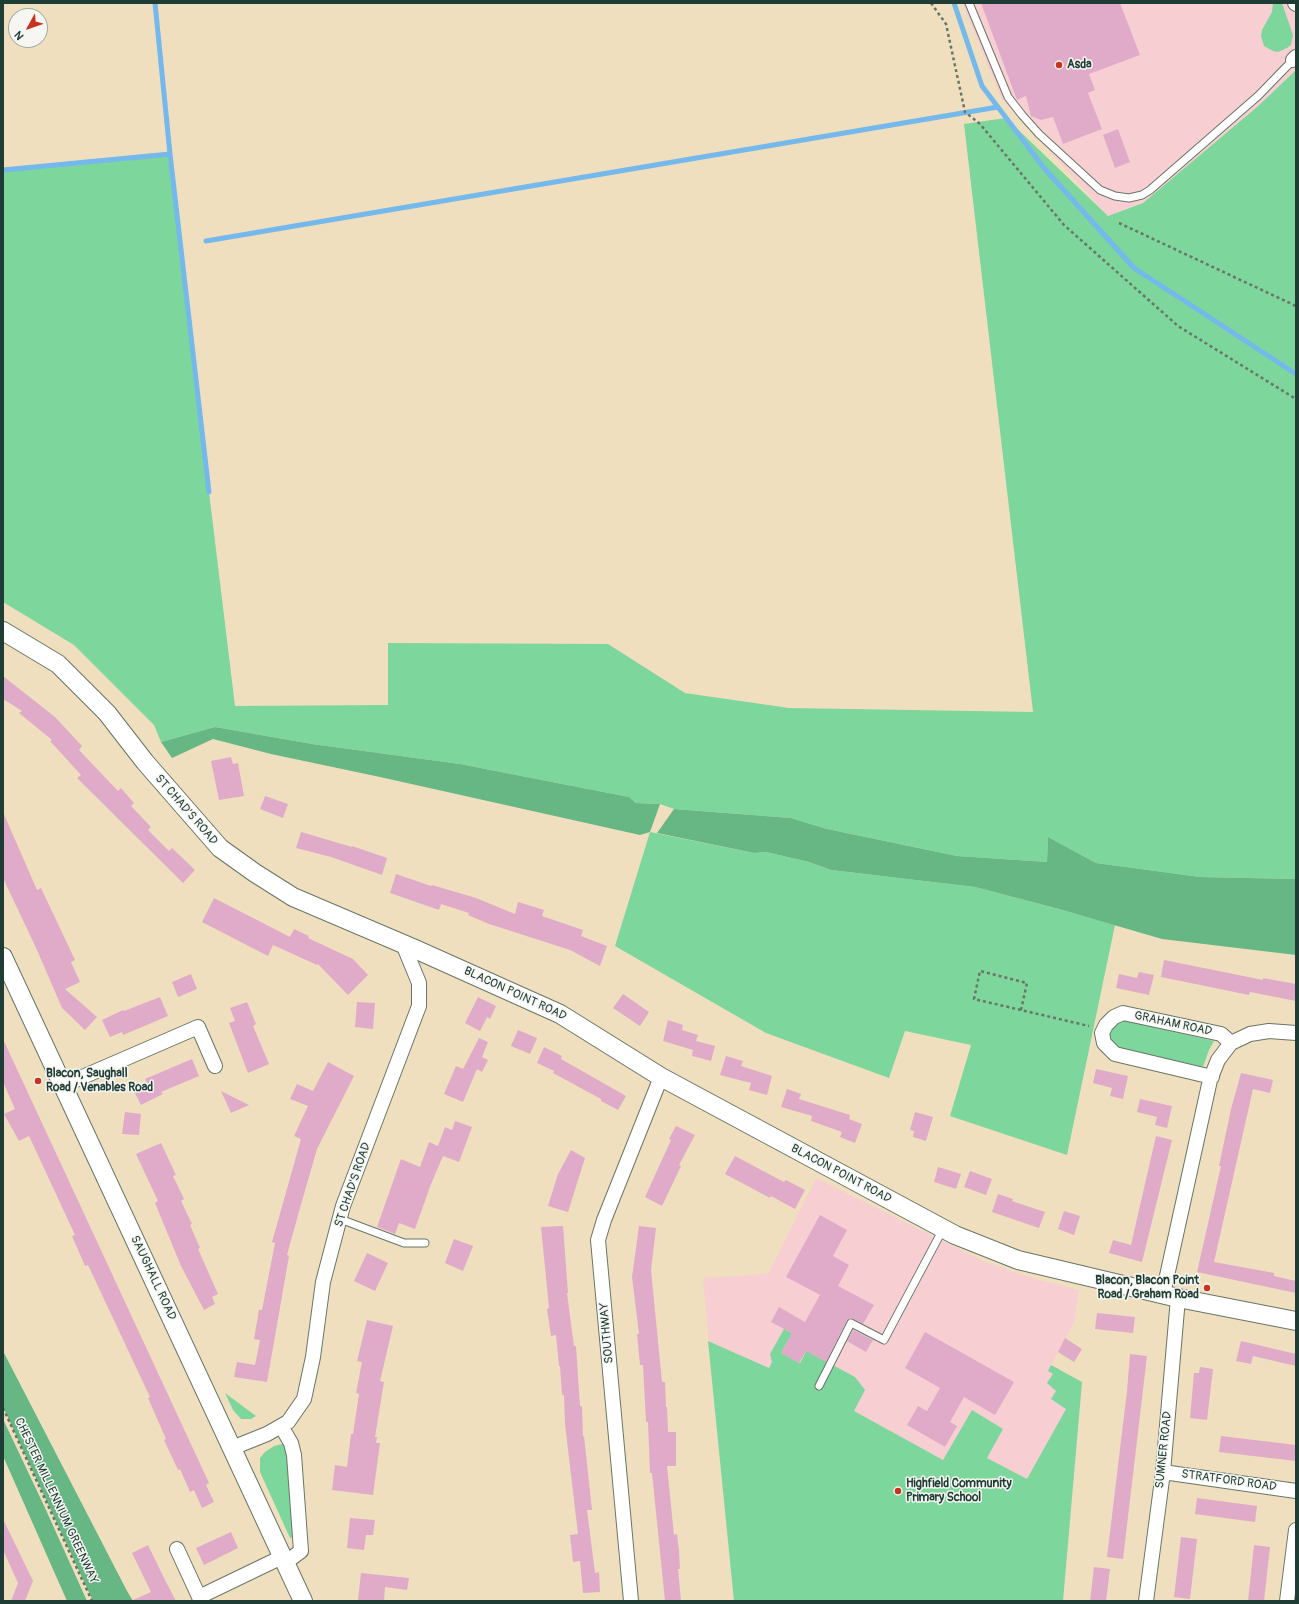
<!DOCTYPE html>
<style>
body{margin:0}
#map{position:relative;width:1299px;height:1604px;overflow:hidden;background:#efdfbf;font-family:Pangolin,sans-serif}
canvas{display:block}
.frame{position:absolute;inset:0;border:4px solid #1f3d34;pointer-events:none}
.north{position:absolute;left:8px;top:8px;width:40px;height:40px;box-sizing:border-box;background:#f6f6f2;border:1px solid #a0aca6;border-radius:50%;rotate:230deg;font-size:11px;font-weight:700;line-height:16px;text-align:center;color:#1f3d34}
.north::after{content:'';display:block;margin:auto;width:14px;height:18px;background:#c8321e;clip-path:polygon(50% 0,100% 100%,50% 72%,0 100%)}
</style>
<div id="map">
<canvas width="1299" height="1604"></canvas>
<div class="frame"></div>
<div class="north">N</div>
</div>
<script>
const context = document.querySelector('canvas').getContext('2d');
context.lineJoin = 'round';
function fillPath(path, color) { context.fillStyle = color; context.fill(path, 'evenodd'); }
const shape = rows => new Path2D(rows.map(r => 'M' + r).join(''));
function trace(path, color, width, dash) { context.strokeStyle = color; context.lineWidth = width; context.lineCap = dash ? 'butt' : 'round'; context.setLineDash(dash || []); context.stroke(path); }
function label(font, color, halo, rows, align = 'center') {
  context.font = font + ' Pangolin,sans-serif'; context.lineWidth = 3; context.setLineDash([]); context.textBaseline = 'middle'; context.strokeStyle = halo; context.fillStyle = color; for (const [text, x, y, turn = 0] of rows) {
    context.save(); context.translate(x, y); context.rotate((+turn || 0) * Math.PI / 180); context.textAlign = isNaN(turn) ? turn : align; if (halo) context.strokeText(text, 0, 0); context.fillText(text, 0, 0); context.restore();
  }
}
fillPath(shape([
 [962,3,1296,3,1296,70,1257,107,1143,203,1108,216,1001,98],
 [816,1178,985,1262,1032,1278,1079,1290,1074,1323,1051,1365,1082,1382,1063,1601,734,1601,703,1278,768,1274]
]), '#f7cfd3');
fillPath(shape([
 [1273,3,1282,3,1293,35,1291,45,1287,48,1278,52,1273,51,1264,46,1261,36,1262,30,1272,12],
 [1296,70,1296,879,1200,877,1096,863,1048,837,1047,862,957,856,827,829,791,818,674,809,660,804,636,803,629,797,460,764,312,744,215,727,161,742,154,725,74,645,3,602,3,170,170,154,209,492,235,706,388,705,388,643,608,644,685,693,789,708,1033,712,964,124,1006,118,1108,216,1143,203,1257,107],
 [650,832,754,853,766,852,809,862,831,870,975,887,1059,909,1115,925,1067,1155,950,1116,971,1045,905,1031,889,1078,766,1033,615,946],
 [1123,1020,1214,1041,1209,1050,1203,1067,1117,1047,1108,1037,1111,1030],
 [784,1329,792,1333,781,1353,800,1363,814,1337,814,1355,855,1377,865,1390,854,1411,943,1460,972,1410,1003,1429,987,1458,1027,1479,1066,1409,1051,1399,1056,1391,1047,1383,1053,1374,1048,1371,1051,1365,1082,1382,1063,1601,734,1601,708,1341,769,1368,772,1362,770,1354],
 [225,1393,256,1416,251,1419,241,1419,233,1410],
 [286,1443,293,1537,290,1538,260,1472,260,1458,265,1452,274,1446]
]), '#7dd69c');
fillPath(shape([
 [215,727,312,744,460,764,629,797,636,803,660,804,650,832,640,835,380,777,271,754,213,739,172,758,161,742],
 [674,809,791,818,827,829,957,856,1047,862,1048,837,1096,863,1200,877,1296,879,1296,955,1162,939,1059,909,975,887,831,870,809,862,766,852,754,853,657,833],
 [3,1351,127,1591,133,1601,93,1601,3,1407],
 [3,1419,46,1510,87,1601,67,1601,3,1456]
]), '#66b784');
trace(shape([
 [155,3,170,154,209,492],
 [954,3,982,86,1044,168,1134,268,1296,374],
 [3,170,170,154],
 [206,241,998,107]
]), '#75b8eb', 5);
fillPath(shape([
 [981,3,1120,3,1140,55,1089,74,1095,90,1088,93,1102,129,1063,144,1053,117,1041,120,1031,116,1026,96,1017,100],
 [1118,129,1130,162,1115,168,1103,135],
 [3,676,55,717,82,746,79,750,118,791,121,788,134,803,131,806,151,827,148,830,169,851,172,848,195,870,183,883,77,778,81,775,50,741,52,740,19,713,22,711,3,699],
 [231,757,233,764,238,763,244,796,219,800,211,761],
 [265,796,288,804,283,818,260,809],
 [3,812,37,890,41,888,75,960,71,962,80,982,65,989,97,1017,85,1030,62,1008,37,950,3,878],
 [301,832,352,847,352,846,387,858,382,875,331,857,296,848],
 [396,874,431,886,432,885,476,898,515,914,518,902,544,910,542,916,583,930,581,936,607,946,600,966,570,950,489,924,468,915,469,913,441,904,439,910,390,893],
 [214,898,290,937,294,929,309,936,308,938,353,959,368,975,348,995,318,964,317,965,273,945,268,956,202,922],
 [1164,960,1263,980,1263,978,1296,984,1296,1001,1250,992,1249,995,1161,977],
 [1139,972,1154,975,1149,995,1116,988,1119,974,1137,978],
 [191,974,197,989,178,997,172,982],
 [623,994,649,1012,640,1026,613,1008],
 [160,997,168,1016,123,1035,122,1032,110,1037,102,1020,123,1010,124,1011],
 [478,997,496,1006,490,1019,487,1017,480,1031,465,1023],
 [247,1002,256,1024,253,1026,269,1064,248,1073,229,1023,235,1021,230,1008],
 [357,1002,375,1003,373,1029,355,1027],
 [668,1020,683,1025,682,1030,698,1035,696,1041,715,1046,711,1061,692,1056,693,1050,663,1041],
 [518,1030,537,1038,530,1054,511,1046],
 [479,1038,488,1042,482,1057,488,1060,482,1072,477,1069,463,1102,444,1094,456,1066,463,1069],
 [3,1039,209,1483,206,1485,214,1502,202,1508,194,1490,190,1492,180,1469,178,1470,164,1440,166,1439,148,1398,150,1397,88,1265,85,1266,72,1236,75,1235,29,1136,19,1141,4,1114,15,1109,3,1082],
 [544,1047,562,1056,561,1059,626,1096,618,1110,601,1101,601,1099,553,1073,554,1071,537,1063],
 [726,1056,743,1061,741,1066,772,1076,767,1095,749,1090,751,1083,720,1075],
 [192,1059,199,1076,161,1092,163,1094,141,1105,133,1089,147,1082,145,1079],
 [328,1062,354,1076,317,1149,300,1208,287,1255,289,1256,267,1382,234,1377,237,1362,255,1365,260,1340,254,1339,259,1310,262,1310,275,1243,272,1242,301,1139,294,1136,308,1106,290,1099,297,1084,313,1091],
 [1096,1069,1128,1076,1123,1099,1110,1096,1112,1088,1093,1083],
 [1241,1073,1273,1080,1270,1093,1253,1089,1214,1262,1274,1273,1274,1276,1296,1281,1296,1293,1197,1272,1221,1166,1219,1166,1231,1109],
 [787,1089,801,1094,799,1099,850,1115,849,1119,862,1124,855,1143,840,1137,842,1132,811,1121,812,1116,781,1107],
 [221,1091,249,1105,231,1113],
 [1140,1099,1172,1106,1167,1128,1155,1125,1157,1117,1137,1112],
 [125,1112,141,1114,139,1135,122,1134],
 [915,1112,933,1117,926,1141,913,1137,914,1131,910,1130],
 [455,1121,472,1127,459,1162,443,1156,431,1184,415,1229,399,1223,395,1234,377,1227,401,1159,420,1167,429,1142,438,1146,445,1127,452,1130],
 [676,1126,695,1135,679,1165,681,1166,662,1206,645,1197,671,1140,669,1139],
 [1156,1136,1172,1140,1142,1262,1109,1253,1113,1240,1131,1245],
 [161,1143,176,1175,173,1176,184,1199,181,1201,192,1224,190,1225,200,1248,198,1249,218,1294,212,1297,215,1304,204,1310,181,1266,155,1203,158,1201,136,1154],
 [571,1150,585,1158,568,1212,548,1206,558,1174],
 [735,1156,784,1182,786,1180,805,1190,795,1209,771,1196,770,1198,725,1174],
 [938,1167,961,1174,956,1189,934,1182],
 [970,1171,992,1179,986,1195,964,1187],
 [998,1194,1013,1199,1012,1201,1045,1212,1039,1228,992,1212],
 [1064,1211,1080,1216,1074,1235,1058,1229],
 [820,1215,847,1230,833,1256,849,1265,838,1286,874,1305,863,1324,851,1318,847,1320,826,1362,806,1351,799,1363,781,1353,792,1333,771,1322,779,1307,805,1322,820,1295,786,1277],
 [563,1226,568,1293,567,1293,574,1346,576,1346,580,1406,582,1406,583,1437,584,1436,592,1510,587,1510,595,1573,599,1572,600,1592,583,1593,580,1561,573,1562,570,1535,578,1534,565,1424,564,1395,562,1395,560,1366,559,1366,556,1335,551,1336,547,1309,549,1308,541,1227],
 [639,1226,656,1228,651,1270,662,1382,665,1382,666,1407,667,1407,668,1432,676,1432,676,1466,667,1466,674,1535,677,1534,679,1551,680,1569,678,1569,681,1601,665,1601,652,1473,650,1473,648,1422,646,1422,643,1365,640,1365,637,1334,639,1334,632,1277],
 [454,1239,473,1246,463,1271,445,1263],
 [367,1253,388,1263,375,1291,354,1281],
 [1097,1313,1135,1317,1133,1333,1095,1329],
 [367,1320,393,1326,380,1381,384,1382,375,1437,377,1437,376,1443,380,1443,373,1495,332,1490,335,1465,347,1467,351,1434,353,1434,359,1394,356,1393,362,1362,357,1361],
 [853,1330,873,1340,866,1352,847,1341],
 [925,1332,1014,1382,995,1415,964,1397,950,1422,957,1426,945,1447,907,1425,918,1406,927,1411,940,1388,905,1368],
 [1065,1338,1082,1349,1074,1362,1058,1352],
 [1241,1341,1296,1354,1296,1366,1253,1356,1251,1364,1236,1361],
 [1130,1354,1147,1356,1123,1559,1107,1557,1127,1391],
 [1200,1367,1213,1369,1207,1420,1190,1418,1194,1373,1199,1373],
 [1221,1436,1296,1445,1296,1461,1219,1452],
 [1197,1498,1257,1506,1255,1522,1195,1514],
 [350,1518,375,1520,373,1535,366,1535,364,1550,347,1548],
 [3,1519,33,1581,25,1601,11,1601,18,1583,3,1550],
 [231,1532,238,1548,204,1565,196,1548],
 [1181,1537,1197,1539,1190,1599,1174,1597],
 [148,1545,165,1580,176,1601,131,1601,151,1592,132,1553],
 [1254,1545,1270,1547,1264,1601,1248,1601],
 [1094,1567,1110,1569,1106,1601,1090,1601],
 [361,1573,409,1578,407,1590,385,1587,384,1601,358,1600]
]), '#e0abc8');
const service = shape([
 [969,3,1008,97,1022,115,1039,134,1100,190,1115,196,1129,198,1142,195,1150,190,1258,96,1293,60],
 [340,1219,404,1243,425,1243],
 [819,1386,851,1323,884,1340,943,1229]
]);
const minor = shape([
 [1295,3,1296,4],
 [1293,60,1296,57],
 [1212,1077,1115,1054,1104,1043,1102,1033,1106,1025,1114,1017,1123,1013,1221,1034,1231,1043],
 [64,1085,198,1027,215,1066],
 [1163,1294,1210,1080,1218,1060,1231,1043,1250,1034,1269,1031,1296,1033],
 [281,1426,291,1443,294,1455,301,1551,285,1563],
 [232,1448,267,1434,288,1422,304,1399,313,1357,323,1282,343,1206,419,1006,419,983,403,944],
 [1163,1472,1296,1491],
 [177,1549,201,1601],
 [199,1597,282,1557],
 [631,1601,598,1240,604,1220,661,1077],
 [1146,1601,1163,1472,1178,1298],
 [1287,1601,1296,1530]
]);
const tertiary = shape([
 [3,631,58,664,107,713,145,762,220,848,255,873,293,897,415,949,560,1014,661,1077,955,1235,1018,1260,1178,1298,1296,1321],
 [3,957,303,1601]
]);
trace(service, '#687665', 9);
trace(minor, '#687665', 16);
trace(tertiary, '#687665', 20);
trace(shape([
 [931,3,946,24,965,112,980,124,1064,225,1178,326,1296,399],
 [1119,223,1296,306],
 [1021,1010,1027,983,980,971,974,999,1089,1026],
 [3,1408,92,1601]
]), '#687665', 2.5, [3, 3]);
trace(service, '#fff', 7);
trace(minor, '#fff', 14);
trace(tertiary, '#fff', 18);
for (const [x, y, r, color] of [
 [1059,65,4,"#c8321e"],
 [38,1081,4,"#c8321e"],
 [1207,1288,4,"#c8321e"],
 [898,1491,4,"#c8321e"]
]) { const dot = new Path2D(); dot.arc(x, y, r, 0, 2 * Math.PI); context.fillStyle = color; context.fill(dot); trace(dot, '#f6f6f2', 1.5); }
label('bold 12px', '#1f3d34', '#f6f6f2', [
 ["Asda",1067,65],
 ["Blacon, Saughall",46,1074],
 ["Road / Venables Road",46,1088],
 ["Blacon, Blacon Point",1199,1281,"right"],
 ["Road / Graham Road",1199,1295,"right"],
 ["Highfield Community",906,1484],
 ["Primary School",906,1498]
], 'left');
label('12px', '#1f3d34', '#f6f6f2', [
 ["ST CHAD'S ROAD",186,810,49],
 ["BLACON POINT ROAD",515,994,25],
 ["GRAHAM ROAD",1173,1024,12],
 ["BLACON POINT ROAD",841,1174,28],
 ["ST CHAD'S ROAD",353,1185,-71],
 ["SAUGHALL ROAD",153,1278,65],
 ["SOUTHWAY",607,1333,-95],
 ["SUMNER ROAD",1164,1450,-84],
 ["STRATFORD ROAD",1229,1481,8],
 ["CHESTER MILLENNIUM GREENWAY",56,1501,65]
]);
</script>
